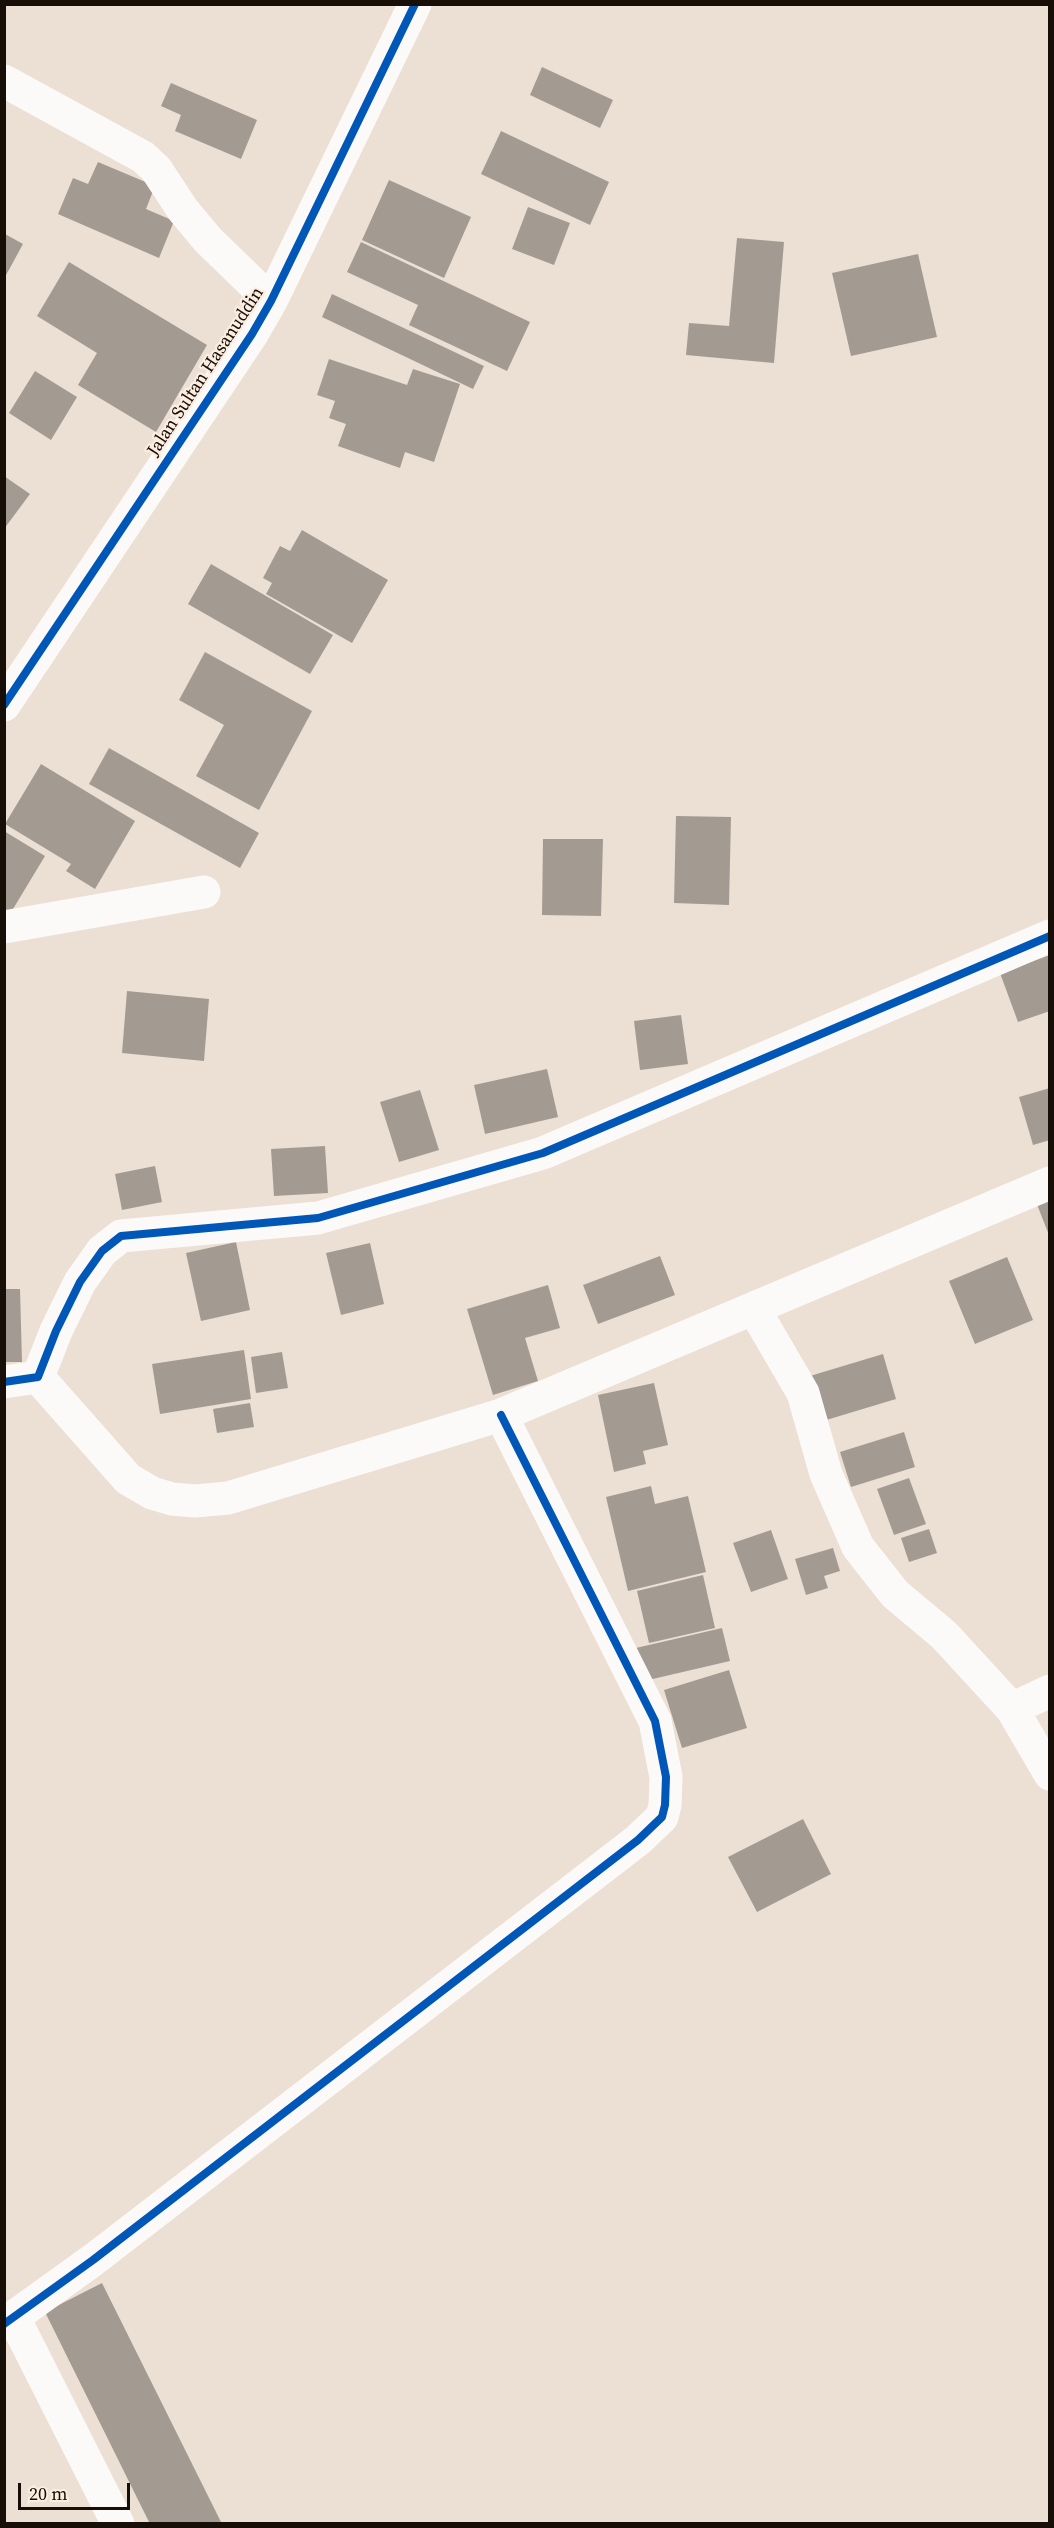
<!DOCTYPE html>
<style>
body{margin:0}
#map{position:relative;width:1054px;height:2528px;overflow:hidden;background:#ecdfd4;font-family:"Source Serif 4",serif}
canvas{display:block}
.frame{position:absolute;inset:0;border:6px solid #160e07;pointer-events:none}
.scale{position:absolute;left:18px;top:2483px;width:112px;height:27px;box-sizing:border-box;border:3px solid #160e07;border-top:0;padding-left:8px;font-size:18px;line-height:21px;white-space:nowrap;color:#160e07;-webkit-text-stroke:4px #fcede1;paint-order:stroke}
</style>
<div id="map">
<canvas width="1054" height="2528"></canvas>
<div class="frame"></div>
<div class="scale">20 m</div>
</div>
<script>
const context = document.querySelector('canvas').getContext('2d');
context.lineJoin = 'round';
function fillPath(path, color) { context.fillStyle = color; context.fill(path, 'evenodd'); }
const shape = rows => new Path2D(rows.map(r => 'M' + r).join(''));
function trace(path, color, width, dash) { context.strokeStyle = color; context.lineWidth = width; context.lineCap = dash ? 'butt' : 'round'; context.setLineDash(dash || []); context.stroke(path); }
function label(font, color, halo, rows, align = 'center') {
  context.font = font + ' "Source Serif 4",serif'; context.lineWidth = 4.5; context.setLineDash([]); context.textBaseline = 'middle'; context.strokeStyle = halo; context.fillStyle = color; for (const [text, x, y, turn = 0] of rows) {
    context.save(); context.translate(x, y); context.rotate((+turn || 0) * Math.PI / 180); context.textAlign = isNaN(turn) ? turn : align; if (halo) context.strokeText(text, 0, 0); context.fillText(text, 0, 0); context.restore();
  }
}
fillPath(shape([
 [542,67,613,100,600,128,530,95],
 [171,83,257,120,241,159,175,131,181,115,161,106],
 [501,131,609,182,590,225,481,174],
 [98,162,155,186,146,209,174,221,159,258,58,214,73,178,88,184],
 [389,180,471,217,444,278,362,240],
 [528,207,570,223,554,265,512,249],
 [5,234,23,244,5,277],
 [737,238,784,242,774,363,686,355,689,323,729,326],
 [361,242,530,322,507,371,409,325,418,305,347,272],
 [918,254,937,337,851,356,832,273],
 [69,262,207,345,156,432,78,385,97,353,37,316],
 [332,294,484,366,473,389,322,317],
 [329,359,407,385,413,369,460,384,434,462,405,452,400,468,338,446,346,424,329,418,335,401,317,395],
 [35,371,77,397,51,440,9,413],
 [4,476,30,494,4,529],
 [302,530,388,580,352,643,266,594,272,583,263,578,280,546,290,551],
 [211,564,333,635,310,674,188,604],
 [205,652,312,711,259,810,196,776,224,725,179,700],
 [109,748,259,833,240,868,89,784],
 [41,764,135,821,95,889,66,871,71,864,5,824],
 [676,816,731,817,729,905,674,903],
 [4,831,45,856,7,919,4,917],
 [543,839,603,839,601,916,542,915],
 [1050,955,1050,1011,1018,1022,1000,973],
 [127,991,209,999,204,1061,122,1053],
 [681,1015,688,1064,640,1070,634,1021],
 [547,1069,558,1117,485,1134,474,1085],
 [1050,1088,1050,1140,1033,1145,1019,1097],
 [420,1090,439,1150,399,1162,380,1102],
 [325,1146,328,1193,274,1196,271,1149],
 [155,1166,162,1202,122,1210,115,1174],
 [1050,1197,1050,1235,1049,1235,1036,1202],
 [236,1242,250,1310,201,1321,186,1253],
 [370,1243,384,1304,341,1315,326,1253],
 [660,1256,675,1295,598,1324,583,1285],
 [1007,1257,1033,1320,975,1344,949,1281],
 [548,1285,560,1328,525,1338,538,1381,493,1395,467,1309],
 [4,1289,20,1289,22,1362,4,1362],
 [244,1350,251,1399,160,1414,152,1364],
 [282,1352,288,1388,256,1393,251,1357],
 [883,1354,896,1399,813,1424,800,1379],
 [654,1383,668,1445,643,1451,646,1464,614,1472,598,1395],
 [250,1403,254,1427,217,1433,213,1409],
 [904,1432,915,1467,851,1487,840,1452],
 [909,1478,926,1524,894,1535,877,1489],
 [651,1486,655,1504,688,1496,706,1572,628,1591,606,1497],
 [929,1529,937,1553,909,1562,901,1538],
 [771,1530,788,1579,751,1592,733,1543],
 [833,1548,840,1571,824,1576,828,1588,806,1595,795,1559],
 [703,1575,715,1628,649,1643,637,1591],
 [722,1628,730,1661,644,1681,636,1648],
 [729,1670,747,1728,682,1748,664,1690],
 [803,1819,831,1874,757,1912,728,1857],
 [102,2283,222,2524,150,2524,45,2312]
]), '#a39b92');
trace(shape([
 [4,81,143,157,156,169,183,210,208,240,271,301],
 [4,705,252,334,271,301,415,4],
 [4,927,204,892],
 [754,1309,803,1393,826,1474,858,1547,895,1594,944,1635,1012,1709,1050,1774],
 [38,1377,128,1479,152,1493,172,1499,195,1501,228,1498,501,1415,1050,1183],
 [4,1382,38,1377,56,1331,80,1282,102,1251,121,1236,318,1218,543,1153,1050,936],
 [1012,1709,1050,1691],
 [14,2318,118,2524],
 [4,2324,93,2260,638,1840,662,1817,665,1805,666,1777,655,1721,501,1415]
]), '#fcfaf9', 33);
trace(shape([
 [4,705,252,334,271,301,415,4],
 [4,1382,38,1377,56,1331,80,1282,102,1251,121,1236,318,1218,543,1153,1050,936],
 [4,2324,93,2260,638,1840,662,1817,665,1805,666,1777,655,1721,501,1415]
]), '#0057b8', 8);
label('18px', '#160e07', '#fcede1', [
 ["Jalan Sultan Hasanuddin",206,372,-57]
]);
</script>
